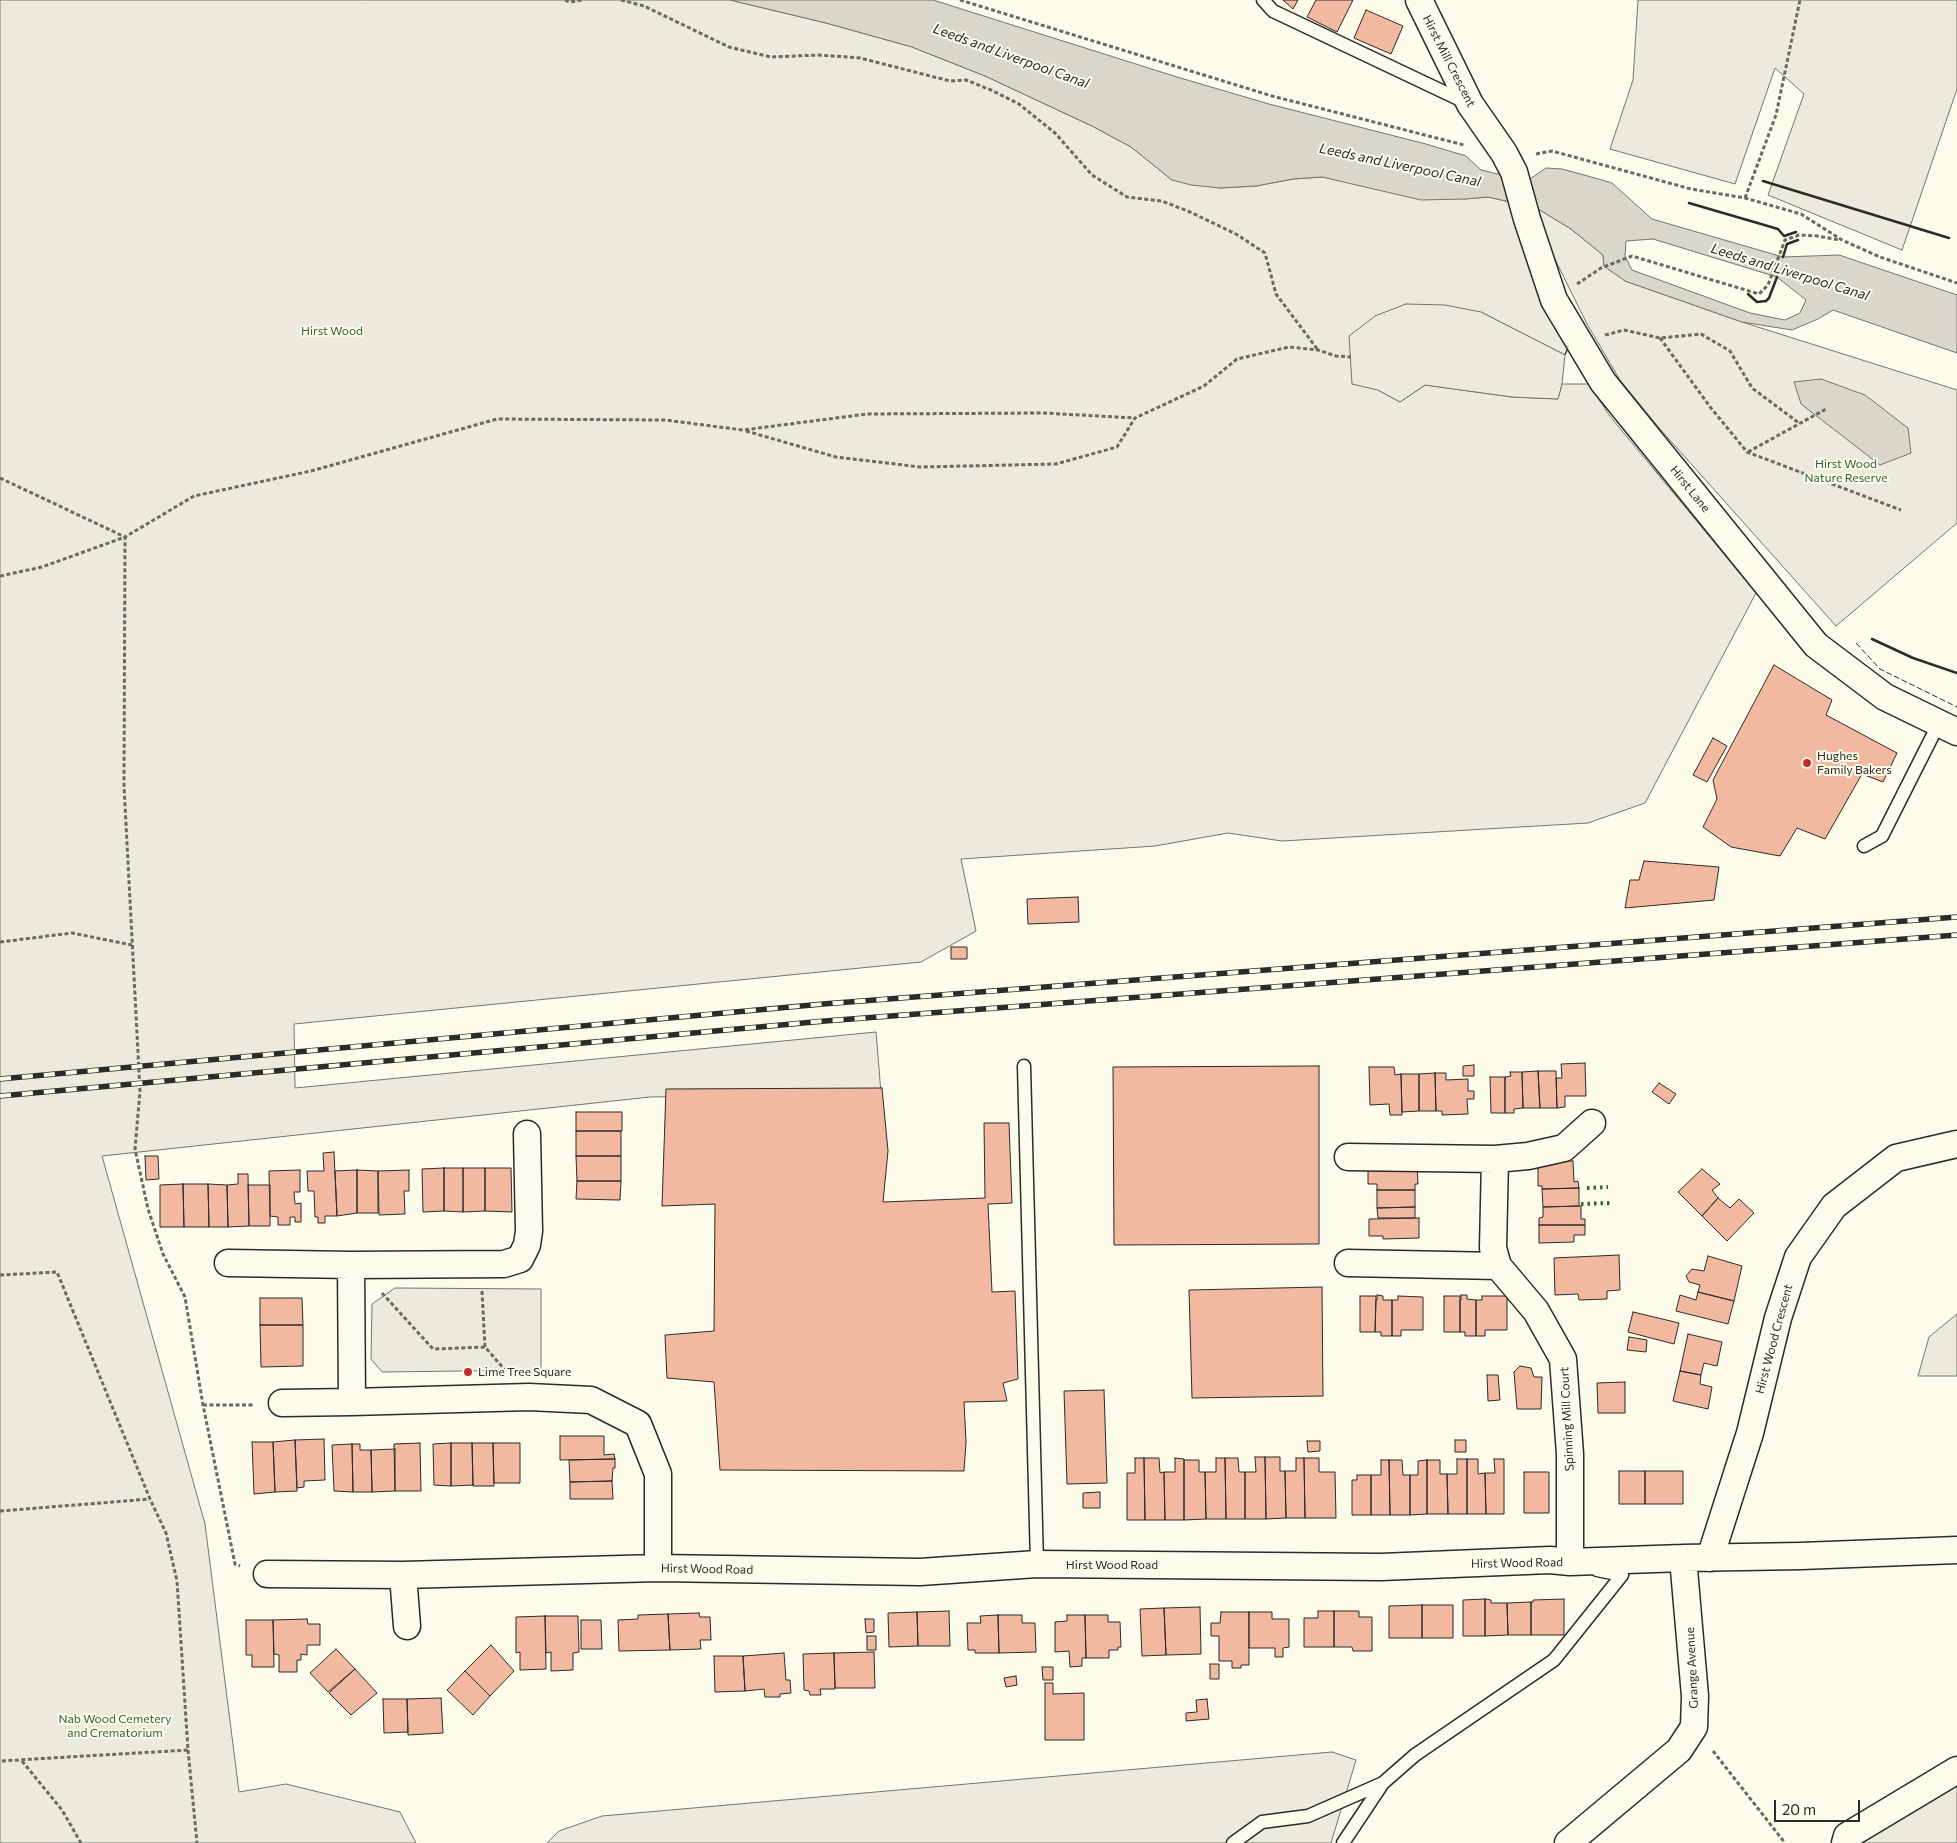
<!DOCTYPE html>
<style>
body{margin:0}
#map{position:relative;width:1957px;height:1843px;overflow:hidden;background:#fdfbea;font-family:Commissioner,sans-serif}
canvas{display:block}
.scale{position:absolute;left:1774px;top:1800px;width:86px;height:22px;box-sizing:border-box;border:2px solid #2b2b2b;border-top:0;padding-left:6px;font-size:15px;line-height:18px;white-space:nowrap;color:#2b2b2b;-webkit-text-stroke:4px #fdfbea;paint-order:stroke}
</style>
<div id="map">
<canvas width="1957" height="1843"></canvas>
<div class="scale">20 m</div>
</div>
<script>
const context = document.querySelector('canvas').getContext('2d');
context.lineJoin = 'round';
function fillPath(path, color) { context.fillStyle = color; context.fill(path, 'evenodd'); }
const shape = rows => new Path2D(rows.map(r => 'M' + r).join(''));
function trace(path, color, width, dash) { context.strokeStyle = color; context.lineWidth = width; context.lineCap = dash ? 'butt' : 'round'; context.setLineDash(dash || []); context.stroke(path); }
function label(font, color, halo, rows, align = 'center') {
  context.font = font + ' Commissioner,sans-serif'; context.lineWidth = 4; context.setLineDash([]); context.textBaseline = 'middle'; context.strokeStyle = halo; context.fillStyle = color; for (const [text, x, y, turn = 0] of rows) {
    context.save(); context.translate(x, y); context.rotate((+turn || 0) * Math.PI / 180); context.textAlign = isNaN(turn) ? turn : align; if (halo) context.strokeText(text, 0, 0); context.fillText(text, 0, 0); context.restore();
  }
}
const green = shape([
 [0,0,730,0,826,23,912,47,985,76,1092,126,1131,147,1172,180,1220,188,1256,186,1293,179,1322,177,1465,199,1488,197,1510,202,1569,348,1565,355,1481,312,1378,390,1400,402,1425,385,1512,397,1558,399,1562,384,1589,384,1609,415,1756,593,1645,803,1588,823,1282,841,1228,833,1155,846,961,859,976,931,921,962,294,1024,295,1088,876,1032,881,1093,650,1097,102,1156,205,1524,239,1792,286,1784,400,1812,416,1843,0,1843,0,0],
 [1638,0,1957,0,1957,89,1902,250,1768,195,1804,94,1775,68,1735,184,1610,149,1633,80,1638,0],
 [1535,207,1571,229,1603,255,1604,266,1625,281,1742,322,1957,390,1957,523,1836,626,1660,429,1620,380,1587,324,1537,223,1535,207],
 [395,1288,541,1289,541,1370,382,1372,371,1359,372,1304,395,1288],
 [1957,1314,1957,1376,1918,1376,1929,1337,1957,1314],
 [1332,1752,1356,1760,1331,1843,547,1843,559,1831,602,1816,1332,1752],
 [1957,1785,1957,1843,1863,1843,1863,1842,1957,1785]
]);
fillPath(green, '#ecebdb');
trace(green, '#74746e', 1);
const parking = shape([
 [1406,304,1445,305,1481,312,1565,355,1562,384,1558,399,1512,397,1425,385,1400,402,1378,390,1352,384,1349,336,1375,316,1406,304]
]);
fillPath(parking, '#eceadb');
trace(parking, '#74746e', 1);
const water = shape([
 [730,0,933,0,1177,77,1269,104,1426,144,1466,156,1481,170,1527,181,1546,168,1562,169,1595,178,1612,183,1652,219,1783,257,1839,255,1957,295,1957,353,1833,310,1818,319,1792,330,1742,322,1625,281,1604,266,1603,255,1571,229,1535,207,1510,202,1488,197,1465,199,1421,200,1322,177,1293,179,1256,186,1220,188,1191,185,1172,180,1131,147,1092,126,985,76,912,47,826,23,730,0],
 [1653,239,1777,277,1806,300,1800,313,1785,320,1750,313,1632,270,1625,256,1626,241,1653,239],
 [1821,379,1865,395,1908,428,1911,453,1880,465,1801,404,1794,382,1821,379]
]);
fillPath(water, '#d8d7c9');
trace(water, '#74746e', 1);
const building = shape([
 [1283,0,1298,0,1293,9,1283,0],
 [1316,0,1353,0,1337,32,1307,17,1316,0],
 [1366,10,1403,26,1391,54,1354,38,1366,10],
 [1774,665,1832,700,1826,715,1897,753,1883,782,1862,774,1825,839,1797,828,1780,856,1731,847,1703,827,1717,799,1713,780,1774,665],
 [1713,738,1727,746,1707,782,1693,775,1713,738],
 [1644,861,1719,867,1714,900,1625,908,1630,880,1639,880,1644,861],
 [1078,897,1079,922,1028,924,1027,899,1078,897],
 [951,947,967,947,967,959,951,959,951,947],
 [1585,1063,1586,1096,1565,1096,1565,1107,1557,1108,1556,1078,1562,1078,1561,1064,1585,1063],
 [1474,1065,1474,1076,1463,1076,1463,1066,1474,1065],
 [1319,1066,1319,1244,1114,1245,1113,1067,1319,1066],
 [1369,1067,1394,1067,1395,1075,1401,1074,1402,1115,1390,1115,1389,1104,1370,1105,1369,1067],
 [1538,1071,1556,1071,1557,1108,1540,1108,1538,1071],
 [1538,1071,1540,1108,1523,1108,1522,1072,1538,1071],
 [1510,1072,1522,1072,1523,1108,1514,1109,1514,1113,1505,1113,1505,1077,1511,1076,1510,1072],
 [1435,1073,1446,1073,1446,1080,1468,1079,1468,1091,1474,1091,1474,1099,1467,1099,1468,1114,1442,1115,1442,1111,1436,1111,1435,1073],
 [1435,1073,1436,1111,1419,1111,1419,1074,1435,1073],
 [1401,1074,1419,1074,1419,1111,1402,1112,1401,1074],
 [1490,1077,1505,1077,1505,1113,1491,1113,1490,1077],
 [1659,1083,1676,1094,1669,1104,1652,1092,1659,1083],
 [882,1088,888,1151,883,1202,985,1198,984,1123,1009,1123,1012,1203,988,1204,992,1292,1015,1291,1018,1379,1003,1383,1007,1401,964,1402,966,1442,964,1471,720,1470,714,1382,667,1378,665,1335,714,1331,715,1204,662,1206,666,1089,882,1088],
 [576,1112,622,1112,622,1131,576,1131,576,1112],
 [576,1131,621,1131,621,1156,576,1156,576,1131],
 [334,1152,337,1216,325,1216,325,1223,318,1223,318,1217,315,1217,314,1191,308,1191,307,1171,324,1171,323,1153,334,1152],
 [145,1156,158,1156,159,1179,146,1180,145,1156],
 [576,1156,621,1156,621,1181,577,1181,576,1156],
 [1573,1161,1574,1182,1578,1181,1579,1188,1542,1189,1542,1186,1538,1186,1538,1162,1573,1161],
 [1417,1165,1418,1184,1415,1184,1415,1190,1377,1190,1377,1184,1368,1184,1368,1170,1417,1165],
 [444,1168,463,1168,463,1212,444,1211,444,1168],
 [444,1168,444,1211,423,1212,422,1169,444,1168],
 [463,1168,485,1168,485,1211,463,1212,463,1168],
 [485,1168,511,1168,512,1212,485,1211,485,1168],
 [1702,1169,1720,1184,1712,1190,1718,1198,1702,1216,1678,1192,1702,1169],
 [300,1170,300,1192,294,1192,295,1204,301,1203,301,1222,295,1222,295,1217,290,1217,290,1225,278,1225,278,1217,270,1216,269,1171,300,1170],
 [357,1170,378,1171,378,1213,357,1213,357,1170],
 [357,1170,357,1213,337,1216,335,1171,357,1170],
 [409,1170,409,1191,404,1191,405,1214,379,1215,378,1171,409,1170],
 [238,1174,248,1174,249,1226,228,1227,227,1185,238,1184,238,1174],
 [577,1181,621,1181,620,1200,576,1199,577,1181],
 [183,1184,208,1184,209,1227,184,1227,183,1184],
 [183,1184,184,1227,160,1227,160,1185,183,1184],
 [208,1184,227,1185,228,1227,209,1227,208,1184],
 [248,1185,270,1185,270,1226,249,1226,248,1185],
 [1579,1188,1579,1206,1543,1207,1542,1189,1579,1188],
 [1377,1190,1415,1190,1415,1207,1377,1208,1377,1190],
 [1718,1198,1730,1208,1739,1199,1754,1213,1727,1241,1702,1216,1718,1198],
 [1581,1206,1581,1219,1585,1219,1585,1225,1539,1225,1539,1218,1543,1217,1543,1207,1581,1206],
 [1415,1207,1415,1218,1378,1218,1377,1208,1415,1207],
 [1419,1218,1419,1238,1383,1239,1383,1236,1369,1236,1369,1219,1419,1218],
 [1539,1225,1585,1225,1585,1235,1574,1235,1574,1242,1539,1243,1539,1225],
 [1619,1255,1620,1290,1607,1291,1607,1299,1579,1300,1578,1294,1555,1295,1554,1258,1619,1255],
 [1708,1256,1742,1266,1734,1301,1698,1292,1700,1285,1689,1282,1686,1276,1692,1269,1704,1271,1708,1256],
 [1322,1287,1323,1396,1192,1398,1189,1290,1322,1287],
 [1698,1292,1734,1301,1728,1324,1676,1311,1680,1295,1696,1300,1698,1292],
 [1377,1295,1383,1296,1383,1300,1392,1300,1392,1336,1381,1336,1381,1332,1375,1332,1376,1300,1377,1300,1377,1295],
 [1461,1295,1467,1295,1467,1299,1476,1300,1476,1336,1465,1336,1465,1332,1460,1332,1460,1300,1461,1300,1461,1295],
 [1360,1296,1376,1296,1375,1332,1360,1332,1360,1296],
 [1398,1296,1423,1297,1423,1330,1401,1330,1401,1336,1392,1336,1392,1300,1398,1300,1398,1296],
 [1444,1296,1460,1296,1460,1332,1444,1332,1444,1296],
 [1482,1296,1507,1296,1507,1330,1485,1330,1485,1336,1476,1336,1476,1300,1482,1300,1482,1296],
 [260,1298,302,1298,303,1325,260,1325,260,1298],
 [1633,1312,1679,1323,1674,1344,1628,1332,1633,1312],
 [260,1325,303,1325,303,1366,261,1367,260,1325],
 [1688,1334,1722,1342,1717,1366,1704,1363,1701,1375,1680,1371,1688,1334],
 [1629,1337,1647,1340,1646,1352,1627,1350,1629,1337],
 [1520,1366,1531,1368,1534,1377,1542,1377,1541,1409,1517,1409,1514,1372,1520,1366],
 [1680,1371,1701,1375,1700,1384,1712,1387,1708,1409,1673,1401,1680,1371],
 [1487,1375,1498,1375,1500,1400,1488,1401,1487,1375],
 [1625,1382,1625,1413,1598,1413,1597,1383,1625,1382],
 [1104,1390,1107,1483,1067,1484,1064,1391,1104,1390],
 [560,1436,604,1436,604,1455,614,1454,615,1459,560,1460,560,1436],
 [324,1439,325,1480,304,1481,304,1487,297,1488,295,1440,324,1439],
 [295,1440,297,1491,275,1492,273,1442,295,1440],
 [1455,1440,1466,1440,1466,1452,1455,1452,1455,1440],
 [1307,1441,1320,1441,1320,1451,1308,1452,1307,1441],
 [252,1442,273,1442,275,1492,254,1494,252,1442],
 [420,1443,421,1491,395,1491,394,1444,420,1443],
 [451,1443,472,1443,473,1485,451,1486,451,1443],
 [451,1443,451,1486,434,1485,433,1444,451,1443],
 [472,1443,493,1443,494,1486,473,1486,472,1443],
 [493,1443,520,1443,520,1483,494,1483,493,1443],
 [352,1444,360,1444,360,1450,371,1450,372,1492,353,1492,352,1444],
 [352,1444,353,1492,334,1491,332,1445,352,1444],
 [395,1449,395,1491,372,1492,371,1450,395,1449],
 [1255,1457,1265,1457,1266,1519,1245,1519,1245,1472,1256,1472,1255,1457],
 [1265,1457,1280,1457,1280,1471,1285,1471,1286,1518,1266,1519,1265,1457],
 [1135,1458,1144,1458,1145,1520,1127,1520,1127,1473,1135,1473,1135,1458],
 [1144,1458,1159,1458,1160,1473,1164,1472,1165,1520,1145,1520,1144,1458],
 [1175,1458,1184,1459,1184,1520,1165,1520,1164,1472,1175,1472,1175,1458],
 [1216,1458,1225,1458,1226,1519,1206,1519,1205,1472,1216,1472,1216,1458],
 [1225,1458,1238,1458,1239,1472,1245,1472,1245,1519,1226,1519,1225,1458],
 [1296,1458,1304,1458,1305,1518,1286,1518,1285,1471,1296,1471,1296,1458],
 [1304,1458,1319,1458,1319,1472,1335,1472,1336,1518,1305,1518,1304,1458],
 [615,1459,615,1468,613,1468,612,1481,570,1482,569,1460,615,1459],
 [1457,1459,1467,1459,1467,1514,1448,1514,1447,1474,1457,1474,1457,1459],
 [1467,1459,1478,1459,1478,1474,1485,1473,1486,1514,1467,1514,1467,1459],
 [1494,1459,1504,1459,1504,1514,1486,1514,1485,1473,1495,1473,1494,1459],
 [1184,1460,1199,1460,1199,1472,1205,1472,1206,1519,1184,1520,1184,1460],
 [1381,1460,1389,1460,1390,1515,1371,1515,1371,1475,1381,1475,1381,1460],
 [1389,1460,1402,1460,1403,1475,1410,1475,1410,1515,1390,1515,1389,1460],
 [1427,1460,1440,1460,1440,1474,1447,1474,1448,1514,1427,1514,1427,1460],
 [1427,1460,1427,1514,1410,1515,1410,1475,1418,1475,1418,1461,1427,1460],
 [1619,1471,1645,1471,1645,1504,1619,1504,1619,1471],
 [1645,1471,1683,1471,1683,1504,1645,1504,1645,1471],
 [1524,1472,1549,1472,1549,1513,1524,1513,1524,1472],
 [1357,1475,1371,1475,1371,1515,1352,1515,1352,1480,1357,1480,1357,1475],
 [612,1481,613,1499,570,1499,570,1482,612,1481],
 [1100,1492,1100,1508,1083,1508,1083,1493,1100,1492],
 [1485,1599,1491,1600,1491,1603,1507,1603,1508,1635,1485,1636,1485,1599],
 [1485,1599,1485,1636,1463,1636,1463,1600,1485,1599],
 [1564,1599,1564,1635,1531,1635,1531,1602,1533,1602,1533,1600,1564,1599],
 [1531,1602,1531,1635,1508,1635,1507,1603,1531,1602],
 [1422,1605,1453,1605,1453,1638,1422,1638,1422,1605],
 [1422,1605,1422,1638,1389,1638,1389,1606,1422,1605],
 [1200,1607,1201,1654,1166,1655,1164,1608,1200,1607],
 [1164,1608,1166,1655,1142,1656,1140,1609,1164,1608],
 [949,1611,950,1646,918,1646,917,1612,949,1611],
 [1318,1611,1334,1611,1334,1647,1304,1647,1304,1618,1318,1618,1318,1611],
 [1334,1611,1359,1611,1359,1617,1372,1617,1372,1651,1353,1651,1352,1647,1334,1647,1334,1611],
 [917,1612,918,1646,889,1647,888,1613,917,1612],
 [1221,1612,1249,1612,1249,1665,1241,1665,1241,1668,1232,1668,1232,1661,1219,1661,1219,1636,1211,1636,1211,1623,1220,1623,1221,1612],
 [1249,1612,1272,1612,1272,1619,1289,1619,1289,1647,1283,1648,1283,1657,1275,1657,1275,1648,1249,1648,1249,1612],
 [699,1613,700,1617,710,1617,711,1640,700,1640,701,1649,670,1650,668,1614,699,1613],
 [668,1614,670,1650,619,1651,618,1620,638,1619,638,1615,668,1614],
 [998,1615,1022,1615,1022,1623,1035,1623,1036,1652,999,1653,998,1615],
 [998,1615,999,1653,975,1653,975,1650,968,1650,967,1623,981,1623,980,1616,998,1615],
 [1067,1615,1085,1615,1086,1658,1082,1658,1082,1666,1070,1667,1069,1651,1055,1652,1055,1622,1067,1621,1067,1615],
 [1085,1615,1108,1615,1108,1622,1120,1622,1121,1647,1118,1647,1118,1650,1109,1650,1109,1658,1086,1658,1085,1615],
 [545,1616,546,1669,520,1670,520,1652,516,1653,516,1617,545,1616],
 [545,1616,578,1616,579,1652,573,1653,573,1670,551,1671,551,1652,546,1653,545,1616],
 [307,1619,308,1624,320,1624,320,1645,307,1645,307,1655,301,1654,301,1660,297,1660,297,1672,279,1672,279,1655,274,1654,273,1620,307,1619],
 [865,1619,874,1619,874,1632,866,1633,865,1619],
 [246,1620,273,1620,274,1667,252,1667,252,1655,246,1655,246,1620],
 [581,1620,601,1620,602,1649,581,1649,581,1620],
 [867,1636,876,1636,876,1650,867,1650,867,1636],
 [491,1645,514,1671,490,1696,465,1671,491,1645],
 [336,1649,355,1669,328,1692,310,1673,336,1649],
 [874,1652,875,1688,835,1688,834,1653,874,1652],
 [784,1653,786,1680,790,1680,791,1693,780,1694,780,1697,765,1697,764,1689,745,1691,743,1656,784,1653],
 [834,1653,835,1689,820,1689,821,1695,810,1695,809,1691,804,1690,803,1654,834,1653],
 [714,1656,743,1656,745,1691,715,1692,714,1656],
 [1210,1664,1219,1664,1219,1679,1210,1679,1210,1664],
 [1042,1667,1053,1667,1053,1680,1043,1680,1042,1667],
 [355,1669,377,1693,351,1715,329,1693,355,1669],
 [465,1671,490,1696,473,1715,447,1690,465,1671],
 [1016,1676,1017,1685,1006,1687,1004,1678,1016,1676],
 [1045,1683,1053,1683,1053,1694,1084,1693,1084,1740,1045,1740,1045,1683],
 [441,1698,443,1733,408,1735,407,1699,441,1698],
 [383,1699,407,1699,408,1732,384,1733,383,1699],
 [1207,1699,1209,1719,1186,1721,1186,1713,1197,1712,1196,1700,1207,1699]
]);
fillPath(building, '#f2b8a0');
trace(building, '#2b2b2b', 1);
const lane = shape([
 [1263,0,1273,11,1465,102],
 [1864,846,1882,836,1939,723],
 [1024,1066,1037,1564],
 [1233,1843,1262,1822,1308,1816,1383,1783,1415,1755,1554,1660,1622,1575,1597,1570],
 [1343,1843,1383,1783]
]);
const street = shape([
 [1419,0,1470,104,1504,153,1514,172,1527,219,1554,300,1603,382,1816,645,1885,697,1957,732],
 [1348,1157,1495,1159,1493,1248,1498,1266,1536,1311,1563,1359,1570,1454,1570,1562],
 [1495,1159,1528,1156,1564,1148,1592,1123],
 [228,1263,351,1265,352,1402,529,1397,591,1400,638,1424,658,1474,658,1568],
 [1348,1263,1498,1266],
 [351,1265,504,1264,520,1259,527,1245,529,1231,527,1134],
 [282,1403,352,1402],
 [1710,1558,1750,1433,1778,1318,1798,1257,1834,1206,1896,1158,1957,1144],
 [267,1574,403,1575,658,1568,920,1572,1037,1564,1381,1567,1550,1560,1570,1562,1683,1558,1801,1556,1957,1550],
 [403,1575,407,1626],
 [1568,1843,1679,1750,1694,1727,1695,1696,1683,1558],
 [1845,1843,1847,1836,1957,1770]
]);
trace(lane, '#2b2b2b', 15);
trace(street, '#2b2b2b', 29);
trace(shape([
 [565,0,570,2,582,0],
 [621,0,644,6,729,47,771,57,819,55,860,58,950,81,966,80,991,90,1019,104,1055,133,1092,175,1127,197,1162,201,1190,212,1236,234,1265,253,1276,294,1318,350],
 [960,0,1272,96,1464,145],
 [1536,154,1552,151,1691,189,1745,198,1801,214,1842,240,1880,257,1957,283],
 [1745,198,1776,115,1800,0],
 [1577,284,1601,268,1632,256,1759,294,1768,285,1785,240,1799,235,1817,236,1840,240],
 [1605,335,1624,330,1660,338,1701,334,1730,351,1752,388,1799,423],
 [1660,338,1711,408,1747,452,1901,510],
 [746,431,836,457,920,467,1056,464,1117,447,1135,418,1204,386,1237,359,1289,347,1318,350,1336,356,1351,357],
 [1748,452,1826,409],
 [0,478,125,537,194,496,311,471,497,419,665,420,743,430,867,414,1043,413,1135,418],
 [0,576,42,567,125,537,124,786,140,1091,135,1149,148,1209,163,1254,185,1297,203,1405,235,1564,240,1566],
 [0,942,72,933,132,945],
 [0,1275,57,1272,150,1499,166,1533,177,1581,188,1750,0,1761],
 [482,1291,485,1347,505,1370],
 [382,1293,433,1349,485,1347],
 [203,1405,255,1405],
 [0,1511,150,1499],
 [188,1750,197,1843],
 [1713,1751,1785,1843],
 [22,1761,62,1810,81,1843]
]), '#6a6964', 3, [4, 2.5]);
trace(lane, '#fdfbea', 12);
trace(street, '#fdfbea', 26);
const rail = shape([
 [0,1079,823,1004,1957,917],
 [0,1096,825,1021,1957,935]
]);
trace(rail, '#2b2b2b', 5.5);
trace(rail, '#fdfbea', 4, [11]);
trace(shape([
 [1587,1188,1608,1187],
 [1581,1204,1611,1203]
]), '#34623c', 4, [2.5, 4]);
trace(shape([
 [1565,355,1568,346],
 [1856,643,1880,669,1957,707]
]), '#2b2b2b', 1, [6, 2.5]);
trace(shape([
 [1763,181,1949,238],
 [1689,203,1778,229,1784,236,1796,232],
 [1783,257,1787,244,1798,240],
 [1748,294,1757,302,1766,301,1769,298,1777,277],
 [1872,639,1913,658,1957,673]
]), '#2b2b2b', 2.5);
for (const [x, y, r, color] of [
 [1807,763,5,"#c62828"],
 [468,1372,5,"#c62828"]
]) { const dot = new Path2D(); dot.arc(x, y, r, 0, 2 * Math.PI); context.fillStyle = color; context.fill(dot); trace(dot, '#fdfbea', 2); }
label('12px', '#2b2b2b', '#fdfbea', [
 ["Hirst Mill Crescent",1449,61,63],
 ["Hirst Lane",1690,489,51],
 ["Hirst Wood Crescent",1774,1339,-75],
 ["Spinning Mill Court",1567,1419,-93],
 ["Hirst Wood Road",1517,1563,-1],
 ["Hirst Wood Road",1112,1565],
 ["Hirst Wood Road",707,1569,1],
 ["Grange Avenue",1692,1668,-93]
]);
label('12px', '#34623c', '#fdfbea', [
 ["Hirst Wood",332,331],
 ["Hirst Wood",1846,464],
 ["Nature Reserve",1846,478],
 ["Nab Wood Cemetery",115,1719],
 ["and Crematorium",115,1733]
]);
label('12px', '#2b2b2b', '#fdfbea', [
 ["Hughes",1817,756],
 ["Family Bakers",1817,770],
 ["Lime Tree Square",478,1372]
], 'left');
label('italic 14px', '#2b2b2b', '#fdfbea', [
 ["Leeds and Liverpool Canal",1011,56,20],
 ["Leeds and Liverpool Canal",1400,165,12],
 ["Leeds and Liverpool Canal",1790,272,17]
]);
</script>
